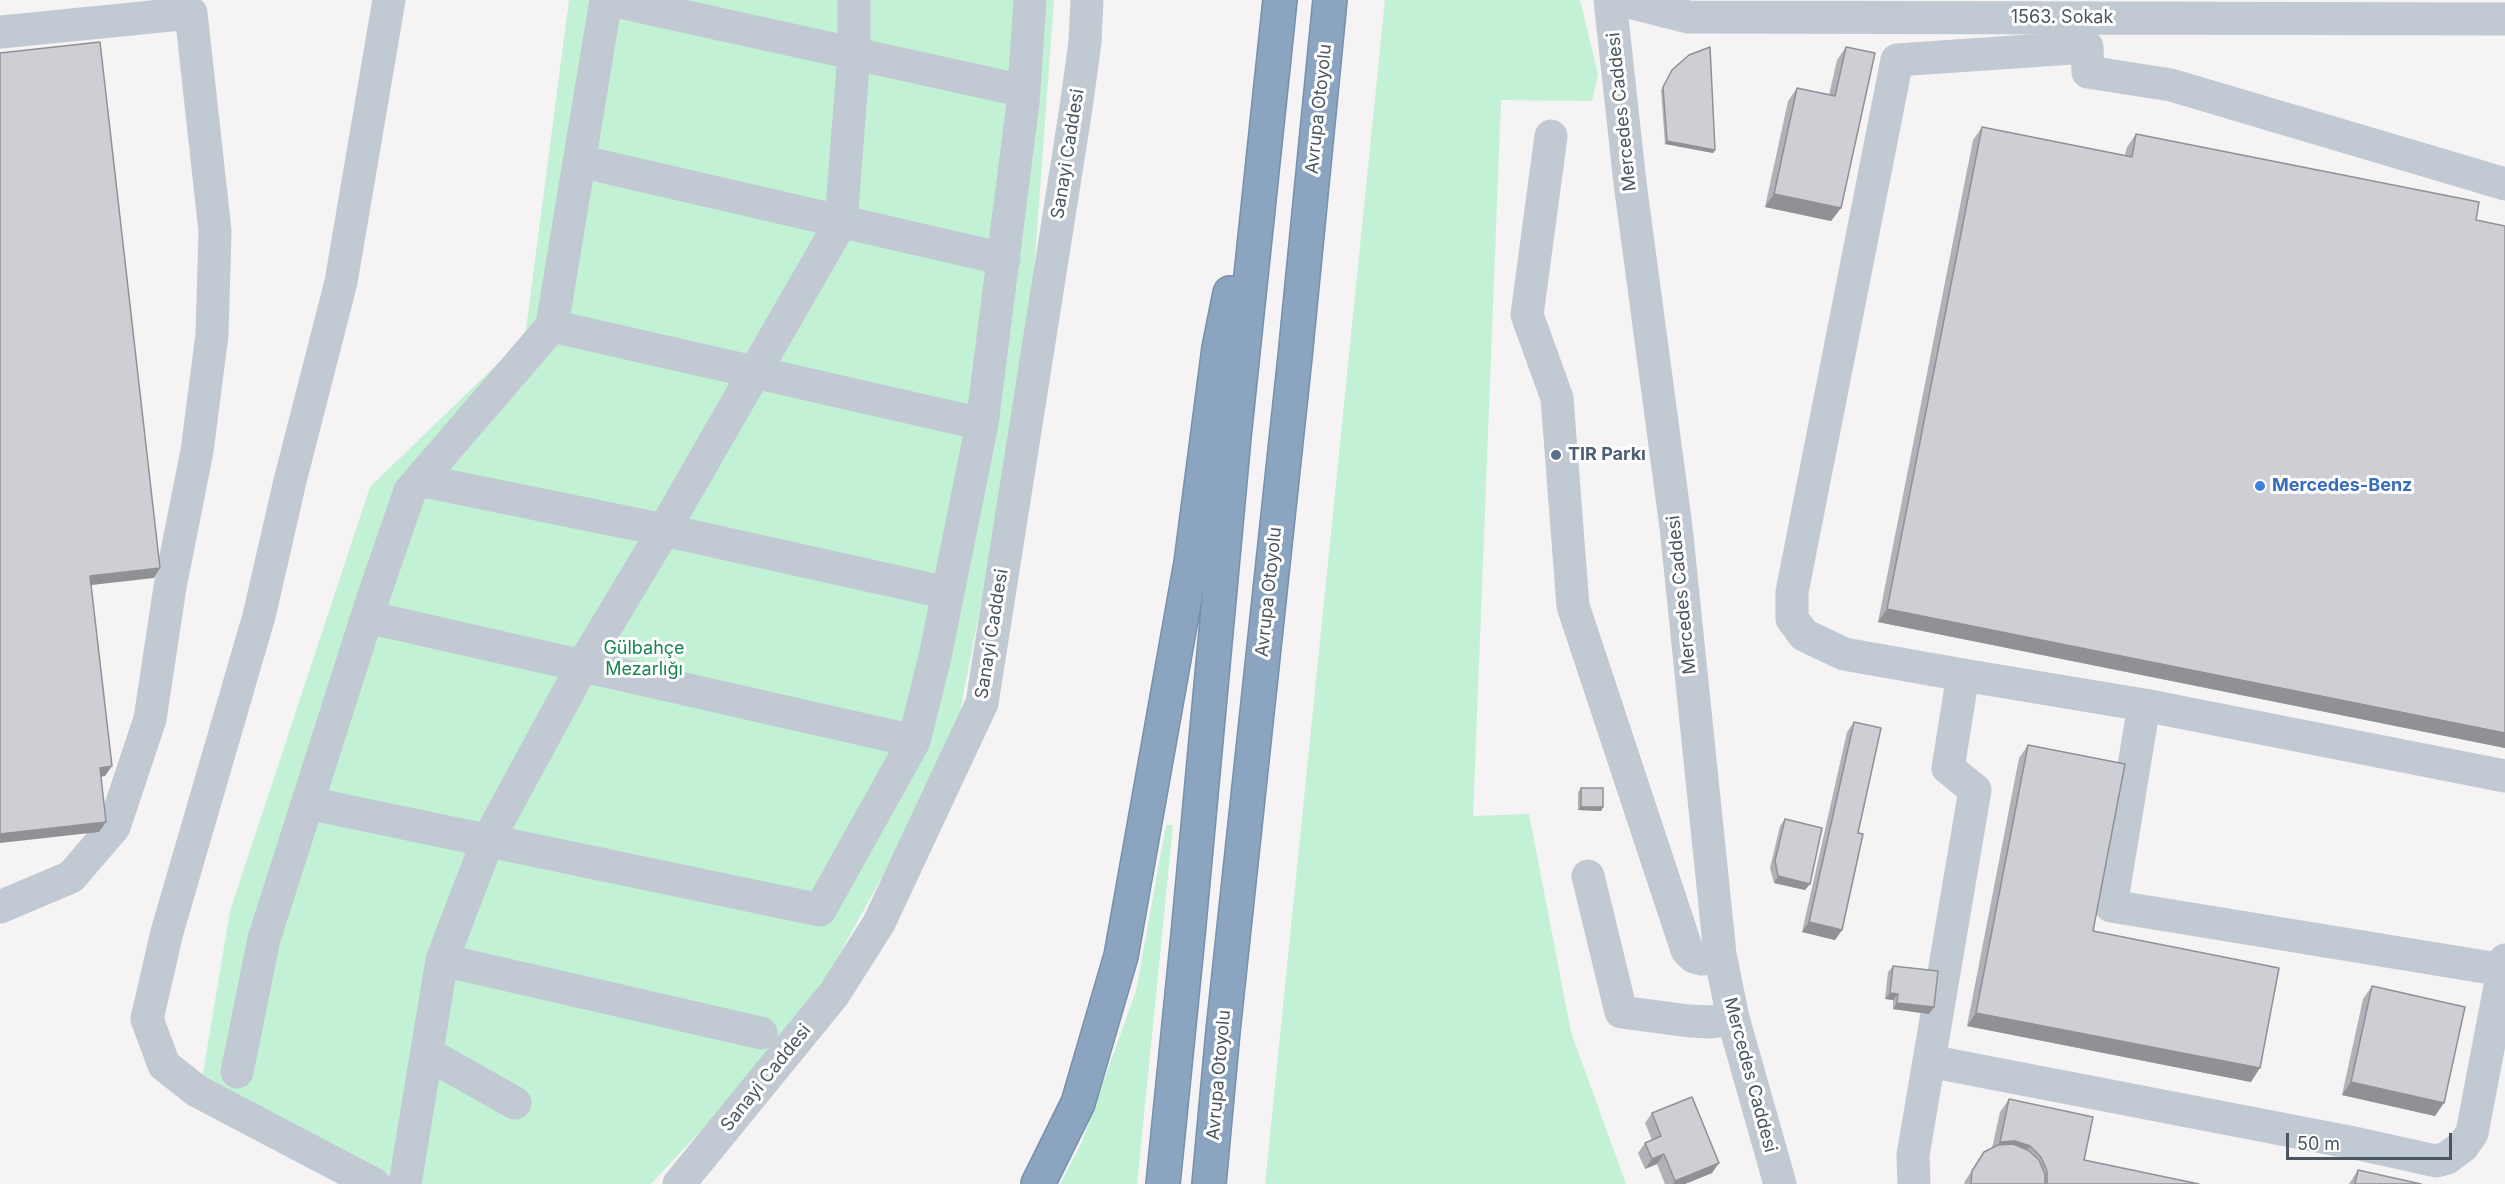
<!DOCTYPE html>
<meta charset="utf-8">
<style>
body{margin:0}
#map{position:relative;width:2505px;height:1184px;overflow:hidden;background:#f5f3f3;font-family:Inter,sans-serif}
canvas{display:block}
.scale{position:absolute;left:2286px;top:1133px;width:166px;height:27px;box-sizing:border-box;border:3px solid #4a5661;border-top:0;padding-left:8px;font-size:18px;line-height:21px;white-space:nowrap;color:#4a5661;-webkit-text-stroke:4px #fff;paint-order:stroke}
</style>
<div id="map">
<canvas width="2505" height="1184"></canvas>
<div class="scale">50 m</div>
</div>
<script>
const context = document.querySelector('canvas').getContext('2d');
context.lineJoin = 'round';
function fillPath(path, color) { context.fillStyle = color; context.fill(path, 'evenodd'); }
const shape = rows => new Path2D(rows.map(r => 'M' + r).join(''));
function trace(path, color, width, dash) { context.strokeStyle = color; context.lineWidth = width; context.lineCap = dash ? 'butt' : 'round'; context.setLineDash(dash || []); context.stroke(path); }
function label(font, color, halo, rows, align = 'center') {
  context.font = font + ' Inter,sans-serif'; context.lineWidth = 6; context.setLineDash([]); context.textBaseline = 'middle'; context.strokeStyle = halo; context.fillStyle = color; for (const [text, x, y, turn = 0] of rows) {
    context.save(); context.translate(x, y); context.rotate((+turn || 0) * Math.PI / 180); context.textAlign = isNaN(turn) ? turn : align; if (halo) context.strokeText(text, 0, 0); context.fillText(text, 0, 0); context.restore();
  }
}
fillPath(shape([
 [569,0,1054,0,1027,366,953,748,802,1022,651,1184,391,1184,202,1079,230,911,370,487,525,337],
 [1385,0,1580,0,1598,74,1592,101,1501,100,1473,816,1529,814,1571,1032,1626,1184,1265,1184],
 [1166,825,1173,825,1137,1184,1060,1184,1081,1144,1136,991]
]), '#c3f1d5');
const highway = shape([
 [1038,1184,1078,1103,1121,956,1191,563,1219,348,1230,293],
 [1163,1184,1188,935,1234,437,1280,0],
 [1209,1184,1223,1031,1295,357,1330,0]
]);
trace(highway, '#7690ad', 36);
trace(shape([
 [610,0,1024,91],
 [1610,0,1630,183,1676,527,1720,954,1733,1018,1780,1184],
 [1621,0,1688,17,2505,19],
 [0,32,191,13,215,231,212,335,197,451,170,587,150,719,114,827,71,877,0,907],
 [1551,136,1527,315,1557,398,1573,606,1687,950,1694,957,1702,959,1720,954],
 [579,161,1004,259],
 [552,326,982,424],
 [419,480,664,530,948,593],
 [367,617,914,741],
 [1963,675,2144,705,2111,906,2503,970],
 [2144,705,2505,776],
 [308,803,820,910,914,741,936,652,982,424,1023,103,1030,0],
 [1588,876,1621,1012,1689,1021,1711,1022,1733,1018],
 [442,960,761,1033],
 [428,1054,515,1103],
 [1929,1061,1975,790,1948,768,1963,675,1844,654,1804,635,1792,619,1792,592,1897,60,2087,47,2088,72,2171,85,2505,184],
 [237,1072,264,939,371,604,410,491,552,326,606,0],
 [374,1184,197,1091,164,1065,147,1019,167,932,259,616,290,481,341,282,389,0],
 [405,1184,442,960,488,840,583,665,664,530,841,222,854,54,854,0],
 [679,1184,834,994,879,923,982,703,1076,108,1085,42,1087,0],
 [1914,1184,1913,1155,1929,1061,2359,1144,2436,1161,2447,1158,2463,1146,2472,1133,2505,960]
]), '#c1cad2', 33);
trace(highway, '#8ba5c1', 33);
fillPath(shape([
 [1846,47,1841,208,1831,221,1765,207,1788,101,1797,88,1829,95,1837,60],
 [1672,70,1715,150,1713,153,1665,144,1661,90],
 [1982,127,2125,155,2127,147,2136,134,2476,220,2505,226,2505,748,1878,622,1973,140],
 [1854,722,1858,833,1842,930,1835,940,1802,932,1847,732],
 [2028,745,2093,931,2251,1082,1967,1026,2019,758],
 [1581,788,1603,807,1601,811,1578,810,1578,792],
 [1785,819,1810,884,1805,890,1774,883,1770,868,1780,826],
 [1893,966,1929,1014,1893,1009,1893,1000,1885,999,1888,972],
 [2372,986,2435,1116,2342,1095,2363,999],
 [2009,1099,2084,1160,2199,1184,1964,1184,1965,1181,1984,1152,1992,1148,2000,1112],
 [1652,1113,1712,1173,1685,1184,1665,1184,1657,1164,1645,1169,1638,1153,1645,1143,1652,1140,1645,1123],
 [2358,1170,2421,1184,2349,1184]
]), '#b0b2b7');
fillPath(shape([
 [1667,141,1715,150,1713,153,1665,144],
 [1774,194,1841,208,1831,221,1765,207],
 [160,568,154,578,83,586,90,576],
 [1887,609,2505,733,2505,748,1878,622],
 [112,766,105,776,93,778,100,768],
 [1581,807,1603,807,1601,811,1578,810],
 [106,822,99,832,0,843,0,834],
 [1778,876,1810,884,1805,890,1774,883],
 [1809,922,1842,930,1835,940,1802,932],
 [1890,993,1898,994,1893,1000,1885,999],
 [1897,1003,1934,1007,1929,1014,1893,1009],
 [1976,1013,2260,1068,2251,1082,1967,1026],
 [2351,1082,2444,1103,2435,1116,2342,1095],
 [2015,1141,2030,1146,2021,1159,1991,1155,2000,1142],
 [1664,1154,1657,1164,1645,1169,1652,1159],
 [1719,1163,1712,1173,1685,1184,1673,1184,1675,1181]
]), '#909195');
const building = shape([
 [100,42,160,568,90,576,112,766,100,768,106,822,0,834,0,53,100,42],
 [1710,47,1715,150,1667,141,1663,87,1672,70,1689,55,1710,47],
 [1846,47,1875,53,1841,208,1774,194,1797,88,1835,96,1846,47],
 [1982,127,2132,157,2136,134,2479,202,2476,220,2505,226,2505,733,1887,609,1982,127],
 [1854,722,1881,728,1858,833,1863,834,1842,930,1809,922,1854,722],
 [2028,745,2125,764,2093,931,2279,968,2260,1068,1976,1013,2028,745],
 [1581,788,1603,788,1603,807,1581,807,1581,788],
 [1785,819,1822,828,1810,884,1778,876,1775,861,1785,819],
 [1893,966,1938,971,1934,1007,1897,1003,1898,994,1890,993,1893,966],
 [2372,986,2465,1007,2444,1103,2351,1082,2372,986],
 [1692,1097,1719,1163,1675,1181,1664,1154,1652,1159,1645,1143,1661,1136,1652,1113,1692,1097],
 [2009,1099,2093,1117,2084,1160,2199,1184,2047,1184,2047,1171,2041,1157,2030,1146,2015,1141,2000,1142,2009,1099],
 [2013,1144,2028,1150,2039,1160,2045,1174,2045,1184,1971,1184,1972,1171,1984,1152,1998,1145,2013,1144],
 [2358,1170,2421,1184,2355,1184,2358,1170]
]);
fillPath(building, '#cdcfd5');
trace(building, '#909195', 1.5);
for (const [x, y, r, color] of [
 [1556,455,6,"#5c6f8a"],
 [2260,486,6,"#3f7fe0"]
]) { const dot = new Path2D(); dot.arc(x, y, r, 0, 2 * Math.PI); context.fillStyle = color; context.fill(dot); trace(dot, '#fff', 2); }
label('18px', '#4a5661', '#fff', [
 ["1563. Sokak",2062,18],
 ["Avrupa Otoyolu",1319,109,-84],
 ["Mercedes Caddesi",1622,112,-96],
 ["Sanayi Caddesi",1068,154,-81],
 ["Avrupa Otoyolu",1269,592,-84],
 ["Mercedes Caddesi",1682,595,-96],
 ["Sanayi Caddesi",992,634,-81],
 ["Avrupa Otoyolu",1219,1075,-85],
 ["Mercedes Caddesi",1750,1075,75],
 ["Sanayi Caddesi",766,1078,-51]
]);
label('bold 18px', '#4e5e75', '#fff', [
 ["TIR Parkı",1568,455]
], 'left');
label('bold 18px', '#366cbe', '#fff', [
 ["Mercedes-Benz",2272,486]
], 'left');
label('18px', '#17864f', '#fff', [
 ["Gülbahçe",644,649],
 ["Mezarlığı",644,670]
]);
</script>
